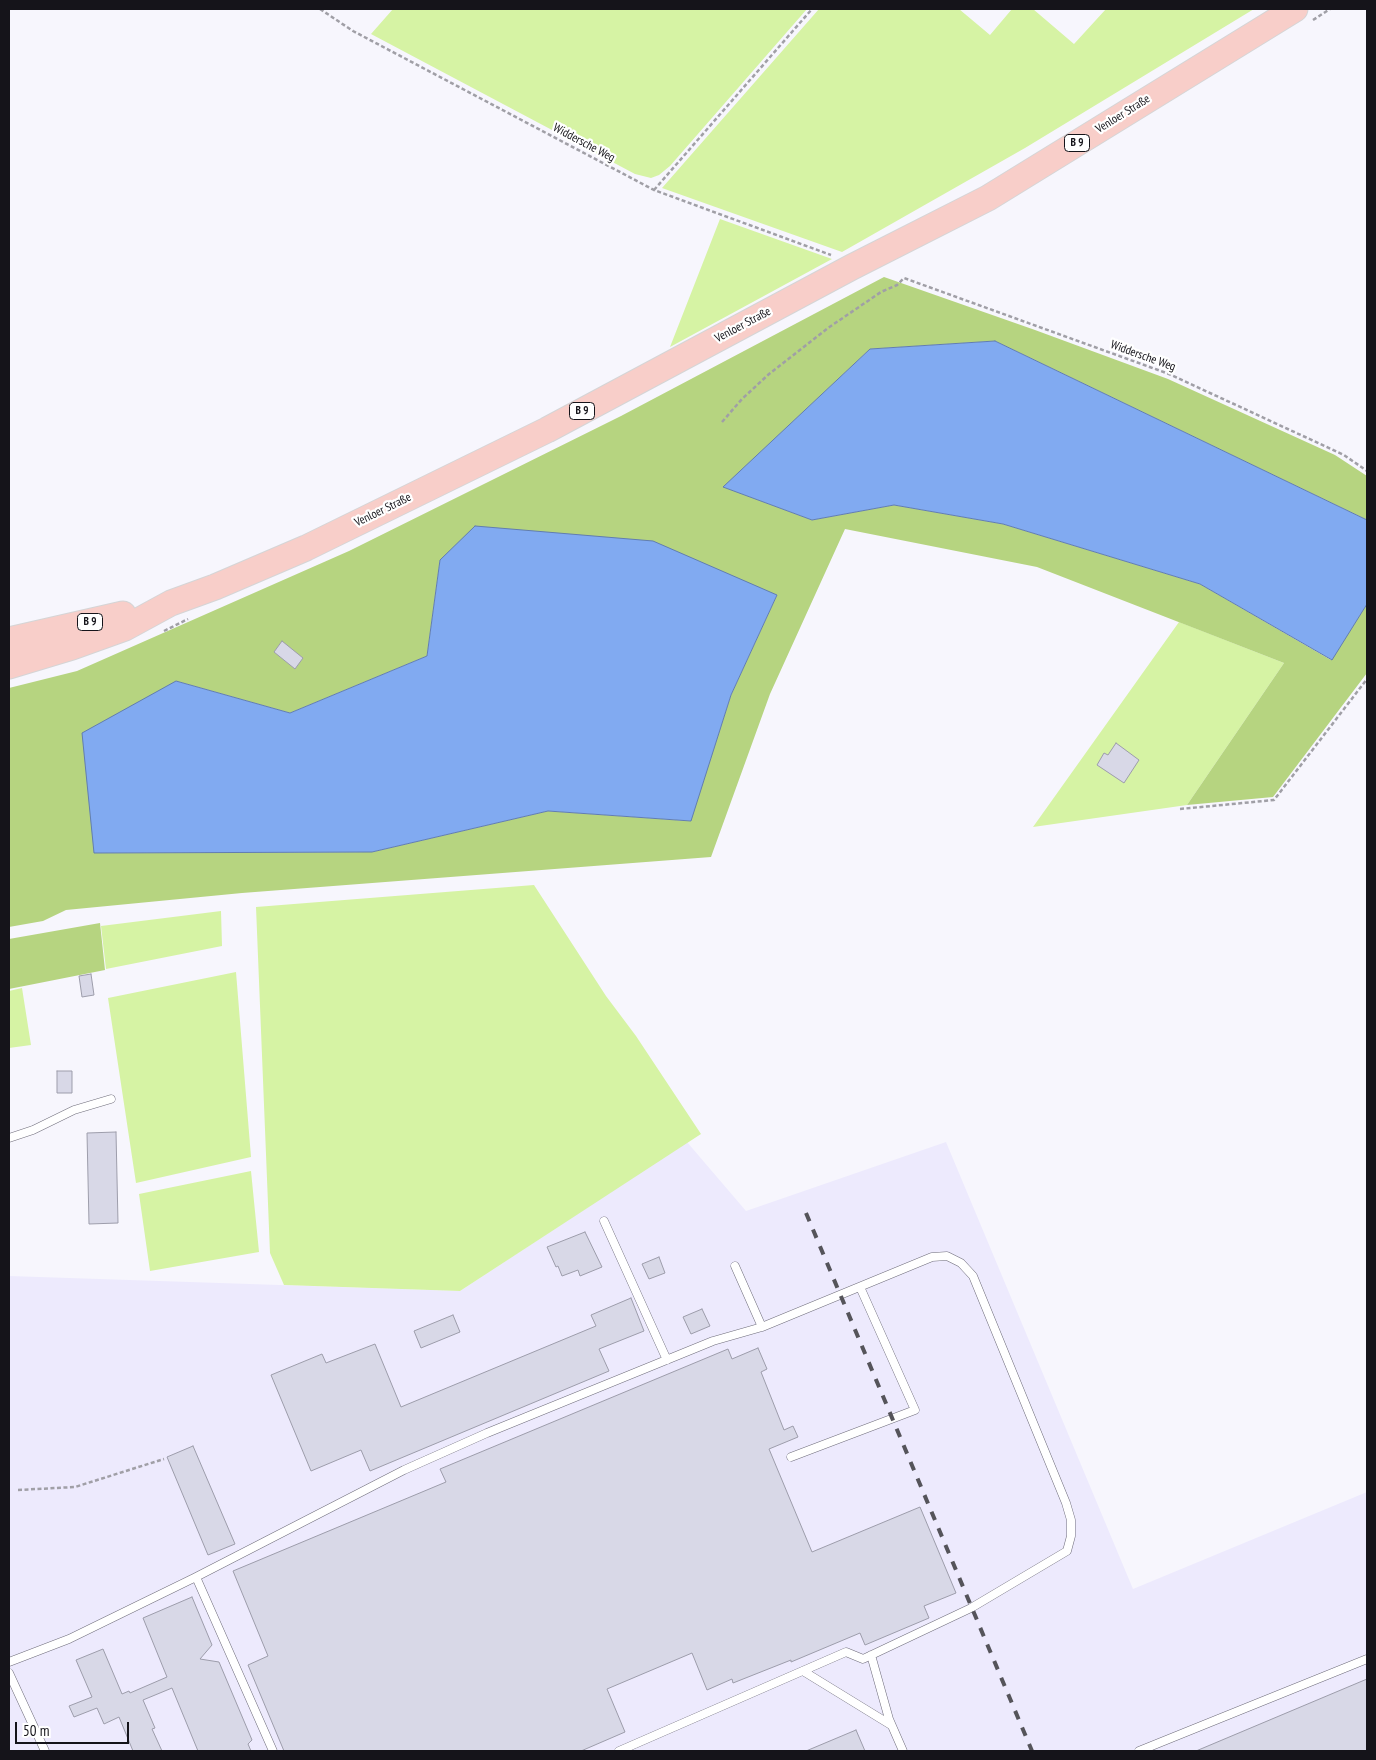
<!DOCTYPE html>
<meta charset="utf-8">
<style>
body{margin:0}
#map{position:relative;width:1376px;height:1760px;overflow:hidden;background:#f7f6fd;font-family:"PT Sans Narrow",sans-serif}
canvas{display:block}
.frame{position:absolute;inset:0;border:10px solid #15141a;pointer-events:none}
.scale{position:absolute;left:15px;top:1722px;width:114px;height:22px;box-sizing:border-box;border:2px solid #15141a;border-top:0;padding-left:6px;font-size:15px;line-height:18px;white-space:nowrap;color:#15141a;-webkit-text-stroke:4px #fff;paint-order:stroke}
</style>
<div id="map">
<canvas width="1376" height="1760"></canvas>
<div class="frame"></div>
<div class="scale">50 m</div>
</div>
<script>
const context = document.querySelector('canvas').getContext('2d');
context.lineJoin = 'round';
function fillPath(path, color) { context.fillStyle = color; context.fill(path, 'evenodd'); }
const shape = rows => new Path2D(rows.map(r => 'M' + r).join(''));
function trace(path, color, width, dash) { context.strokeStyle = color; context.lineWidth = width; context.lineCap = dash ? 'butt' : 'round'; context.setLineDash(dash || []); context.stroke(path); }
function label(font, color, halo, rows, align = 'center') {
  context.font = font + ' "PT Sans Narrow",sans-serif'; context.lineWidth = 4.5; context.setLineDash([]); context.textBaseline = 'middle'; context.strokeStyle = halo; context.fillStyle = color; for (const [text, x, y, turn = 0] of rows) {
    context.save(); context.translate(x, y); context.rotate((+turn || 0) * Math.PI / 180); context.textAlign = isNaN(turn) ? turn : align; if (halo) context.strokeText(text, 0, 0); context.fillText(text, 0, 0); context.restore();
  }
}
fillPath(shape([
 [687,1142,746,1211,946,1142,1133,1589,1367,1492,1367,1751,9,1751,9,1276,460,1291]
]), '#edeafd');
fillPath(shape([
 [393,9,807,9,670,166,659,175,651,178,635,174,371,34],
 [819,9,959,9,990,35,1012,9,1033,9,1074,44,1106,9,1254,9,1025,148,842,252,662,188],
 [720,219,832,259,670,347],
 [1179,622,1284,663,1187,805,1033,827],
 [534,885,606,996,636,1036,701,1134,460,1291,284,1285,270,1253,256,907],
 [221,911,222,946,106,969,101,926],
 [236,972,251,1157,136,1183,108,998],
 [22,988,31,1045,9,1048,9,991],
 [251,1171,259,1252,150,1271,139,1194]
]), '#d6f3a4');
fillPath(shape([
 [884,277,1035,330,1168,379,1335,455,1367,476,1367,520,995,341,870,349,724,487,812,520,894,505,1003,524,1200,584,1331,660,1367,604,1367,673,1273,797,1187,805,1284,663,1037,567,845,529,770,694,711,857,242,893,66,910,43,921,9,927,9,688,77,671,349,551,621,416],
 [440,560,777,595,731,695,690,821,548,811,372,852,94,853,176,681,290,713,427,656],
 [100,923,105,970,9,989,9,939]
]), '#b6d480');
const water = shape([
 [995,341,1367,520,1367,604,1332,660,1200,584,1003,524,894,505,812,520,723,487,870,349,995,341],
 [475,526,653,541,777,595,731,695,691,821,548,811,372,852,94,853,82,733,176,681,290,713,427,656,440,560,475,526]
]);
fillPath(water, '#81aaf1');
trace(water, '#617db0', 1);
const building = shape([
 [282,641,303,658,295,669,274,652,282,641],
 [1116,743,1139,760,1124,783,1097,765,1104,753,1108,755,1116,743],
 [91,974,94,995,82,997,79,976,91,974],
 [57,1071,72,1071,72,1093,57,1093,57,1071],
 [116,1132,118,1223,89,1224,87,1133,116,1132],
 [585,1232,602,1267,580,1276,578,1270,562,1276,558,1266,556,1267,547,1247,585,1232],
 [659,1257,665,1273,649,1279,642,1264,659,1257],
 [631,1298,644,1331,599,1349,609,1371,370,1471,361,1450,311,1471,271,1375,322,1354,326,1363,375,1344,401,1407,596,1326,591,1315,631,1298],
 [702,1309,710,1326,691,1334,683,1317,702,1309],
 [453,1315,460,1332,421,1348,414,1331,453,1315],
 [758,1348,767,1369,761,1372,784,1430,793,1426,798,1437,769,1449,812,1552,920,1507,956,1593,924,1606,929,1618,865,1645,860,1633,791,1662,791,1660,733,1683,732,1679,707,1690,692,1653,607,1689,625,1732,581,1751,284,1751,248,1665,268,1656,233,1571,446,1482,440,1469,728,1349,732,1359,758,1348],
 [193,1446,235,1544,208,1555,167,1457,193,1446],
 [192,1597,212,1645,200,1659,219,1662,252,1740,248,1744,251,1751,198,1751,172,1688,143,1700,155,1728,152,1729,162,1751,133,1751,119,1717,104,1724,97,1708,74,1717,69,1706,92,1697,76,1660,103,1649,122,1694,129,1691,130,1693,167,1677,143,1618,192,1597],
 [1367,1679,1367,1751,1196,1751,1367,1679],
 [856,1730,865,1751,806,1751,856,1730]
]);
fillPath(building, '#d8d8e7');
trace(building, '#9d9dab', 1);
const lane = shape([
 [9,1138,33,1130,74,1110,111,1099],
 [604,1221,667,1360],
 [791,1457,915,1410,860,1287],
 [871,1655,889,1719,903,1751],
 [9,1662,69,1639,196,1577],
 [803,1671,891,1725],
 [9,1673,45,1751],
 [273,1751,196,1577,404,1470,487,1433,713,1341,762,1327,735,1266],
 [619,1751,846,1652,863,1659,971,1608,1067,1551,1071,1536,1071,1520,1066,1503,973,1276,961,1263,947,1256,932,1257,762,1327],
 [1139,1751,1367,1659]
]);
const primary = shape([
 [9,640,123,614],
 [9,666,72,647,125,628,171,603,215,587,306,548,547,430,852,267,988,198,1295,9]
]);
trace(lane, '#6f6d7b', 9);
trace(primary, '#d5d5d6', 27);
trace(shape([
 [320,9,353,31,654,190,831,255],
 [1313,20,1330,9],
 [654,190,812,9],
 [722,422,742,399,769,374,828,328,881,292,897,285,904,278,1169,374,1344,455,1367,471],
 [164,631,188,619],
 [1180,809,1274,800,1367,679],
 [18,1490,75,1487,164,1459]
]), '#a09fa6', 2.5, [4, 2.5]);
trace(lane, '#fff', 8);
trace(primary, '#f8cec9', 25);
trace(shape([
 [806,1213,1032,1751]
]), '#55545a', 4, [9, 9]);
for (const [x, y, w] of [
 [1077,143,25],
 [582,411,25],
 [90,622,25]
]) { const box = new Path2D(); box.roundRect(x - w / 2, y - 8.5, w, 17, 4); context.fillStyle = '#fff'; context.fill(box); trace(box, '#15141a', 1); }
label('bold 11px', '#15141a', null, [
 ["B 9",1077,143],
 ["B 9",582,411],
 ["B 9",90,622]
]);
label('12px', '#15141a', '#fff', [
 ["Venloer Straße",1123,114,-32],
 ["Widdersche Weg",584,143,28],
 ["Venloer Straße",743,325,-28],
 ["Widdersche Weg",1143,356,20],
 ["Venloer Straße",383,510,-26]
]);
</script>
